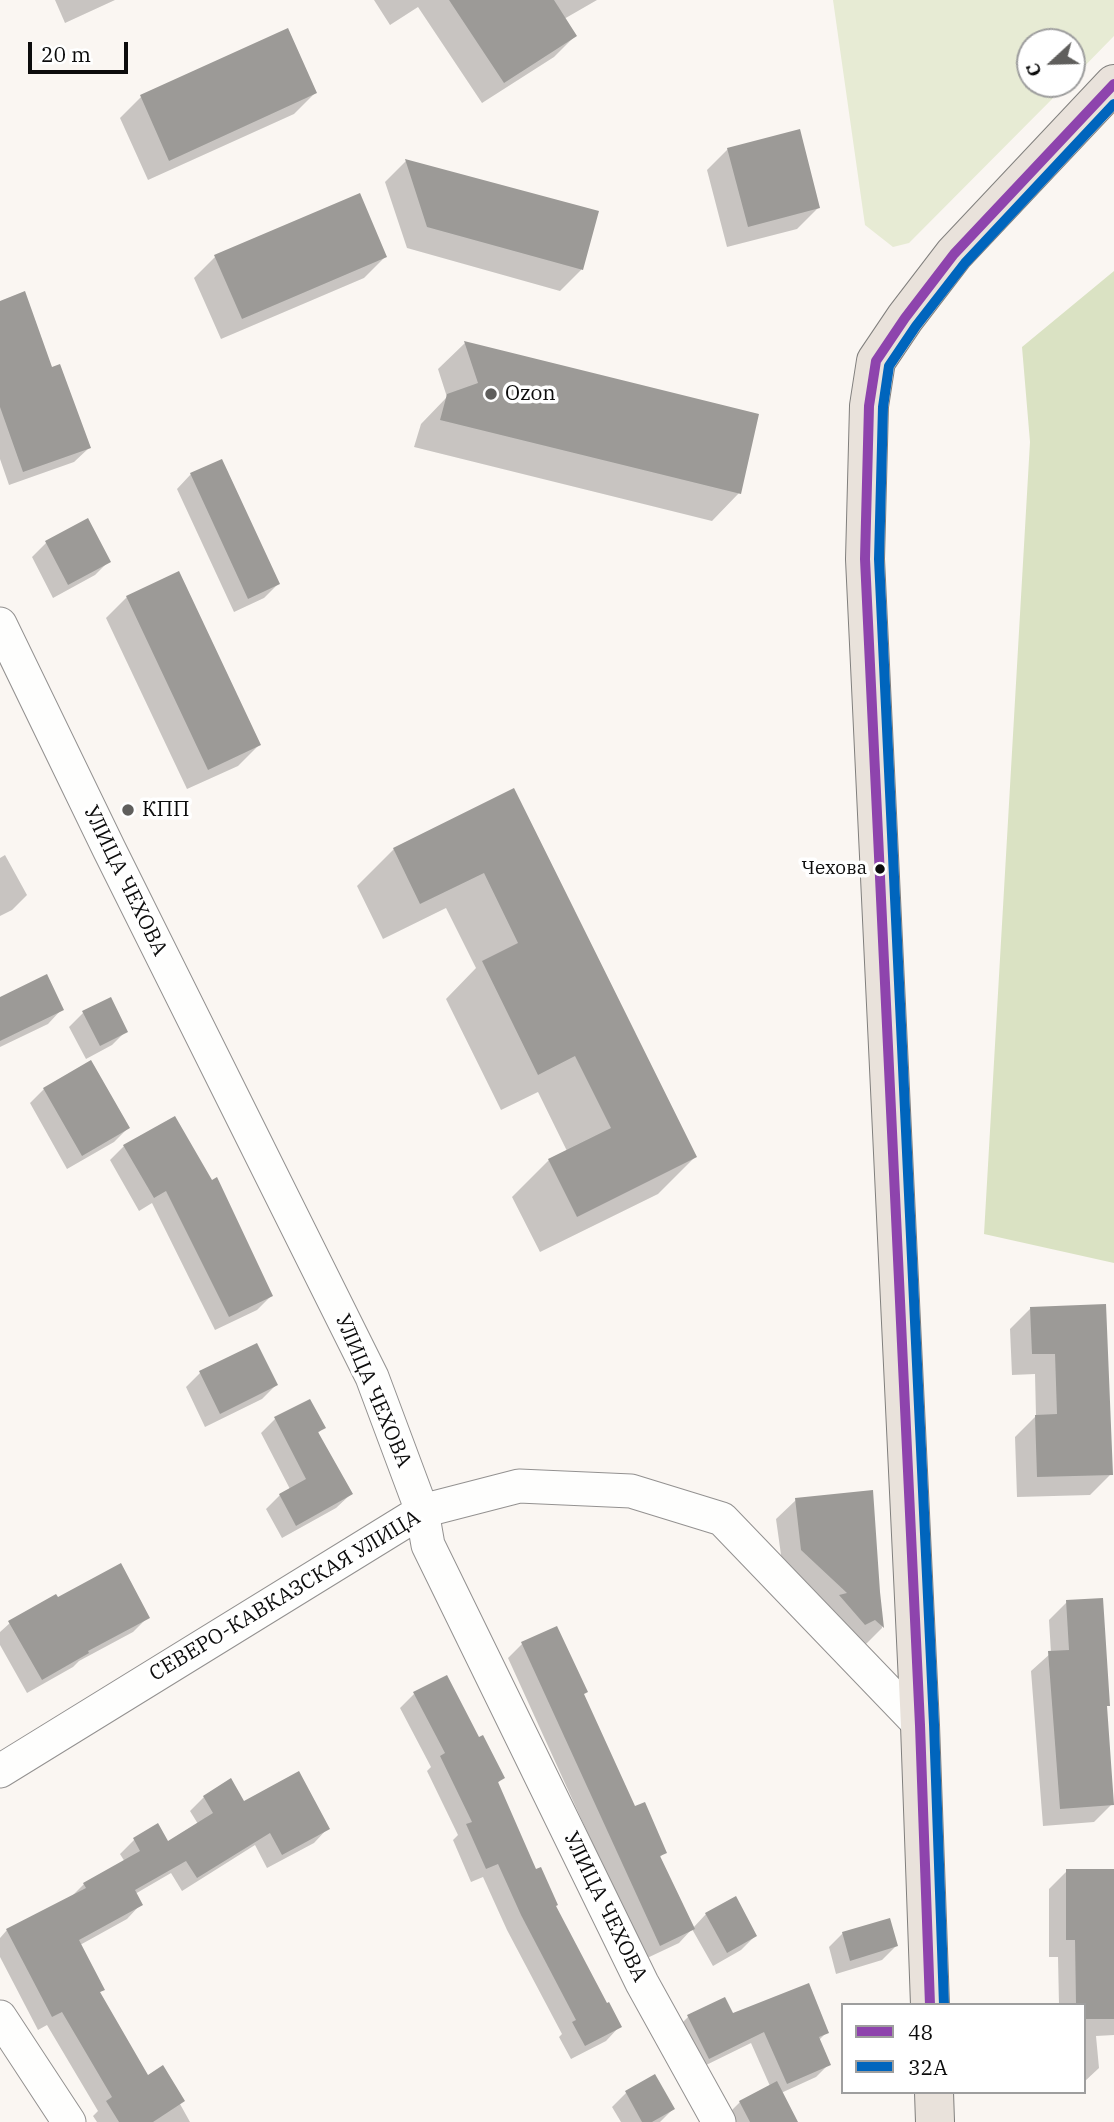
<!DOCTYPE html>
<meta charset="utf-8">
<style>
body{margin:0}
#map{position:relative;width:1114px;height:2122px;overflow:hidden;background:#faf6f2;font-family:"IBM Plex Serif",serif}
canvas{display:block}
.legend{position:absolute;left:841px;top:2003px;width:245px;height:91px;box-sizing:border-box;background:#fff;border:2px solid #9e9e9e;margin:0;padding:9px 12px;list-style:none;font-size:21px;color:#0c0c0c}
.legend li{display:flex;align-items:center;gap:14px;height:35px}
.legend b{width:35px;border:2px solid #9e9e9e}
.north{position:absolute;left:1016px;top:28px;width:70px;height:70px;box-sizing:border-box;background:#fff;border:2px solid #9e9e9e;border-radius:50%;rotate:248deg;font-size:19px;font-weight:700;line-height:28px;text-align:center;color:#0c0c0c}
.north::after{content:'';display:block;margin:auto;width:24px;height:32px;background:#5f5e5c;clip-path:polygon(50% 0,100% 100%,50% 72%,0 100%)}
.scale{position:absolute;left:28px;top:42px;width:100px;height:32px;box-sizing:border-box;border:4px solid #0c0c0c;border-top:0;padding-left:9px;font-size:21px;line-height:24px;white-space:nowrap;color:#0c0c0c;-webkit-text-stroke:5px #fff;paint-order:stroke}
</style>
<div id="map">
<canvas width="1114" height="2122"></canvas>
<ul class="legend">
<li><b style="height:9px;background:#8e44ad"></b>48</li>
<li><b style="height:9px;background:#0065bd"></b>32A</li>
</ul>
<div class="north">С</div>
<div class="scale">20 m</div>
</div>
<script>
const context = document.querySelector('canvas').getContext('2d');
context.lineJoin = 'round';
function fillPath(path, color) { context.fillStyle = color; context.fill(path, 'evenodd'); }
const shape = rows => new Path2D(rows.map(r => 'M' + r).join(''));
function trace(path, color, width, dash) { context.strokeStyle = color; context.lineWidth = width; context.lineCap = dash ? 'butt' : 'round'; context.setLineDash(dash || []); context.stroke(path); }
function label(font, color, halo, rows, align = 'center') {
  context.font = font + ' "IBM Plex Serif",serif'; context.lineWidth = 7; context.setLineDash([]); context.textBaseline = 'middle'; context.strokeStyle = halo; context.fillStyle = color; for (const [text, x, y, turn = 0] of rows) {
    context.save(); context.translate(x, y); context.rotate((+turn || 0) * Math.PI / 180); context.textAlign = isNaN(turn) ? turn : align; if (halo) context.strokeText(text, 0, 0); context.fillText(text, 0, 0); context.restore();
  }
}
fillPath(shape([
 [833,0,1114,0,1114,36,1072,79,1072,42,1030,42,1030,84,1067,84,909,243,893,247,865,225]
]), '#e7ebd4');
fillPath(shape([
 [1114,271,1114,1263,984,1234,1030,442,1022,347]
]), '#dae2c3');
fillPath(shape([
 [55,0,115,0,65,23],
 [374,0,597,0,564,19,575,36,554,57,482,103,418,7,390,25],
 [287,31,315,93,294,114,148,180,120,118,141,97],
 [728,149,818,208,797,229,727,247,707,170],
 [406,161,597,212,581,270,560,291,407,248,385,182],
 [215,257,385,257,364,278,221,339,194,278],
 [0,302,51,370,89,448,74,462,9,485,0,459],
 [465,343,739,493,712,521,414,447,421,424,447,397,438,369],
 [191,474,278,584,264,598,234,612,177,489],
 [88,520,109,561,95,575,53,598,32,557,46,543],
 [127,597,259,745,238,766,187,789,106,618],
 [513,790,695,1157,658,1194,540,1252,512,1197,549,1160,567,1151,538,1092,501,1110,446,999,476,968,446,908,383,939,357,886,394,849],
 [5,855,27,895,12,910,0,916,0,858],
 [0,999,62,1009,48,1024,0,1047],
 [83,1013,126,1031,112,1045,86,1059,69,1027],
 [44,1089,128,1128,114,1142,67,1169,30,1103],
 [124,1146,271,1296,257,1310,215,1330,152,1203,139,1211,110,1160],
 [1104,1306,1111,1474,1090,1495,1017,1497,1015,1437,1036,1416,1035,1374,1012,1375,1010,1329,1031,1308],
 [256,1345,276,1385,262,1399,205,1427,186,1387,200,1373],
 [275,1419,323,1428,317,1434,351,1494,336,1508,282,1538,266,1509,280,1495,290,1489,261,1433],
 [872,1492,882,1628,864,1646,783,1569,776,1519,796,1500],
 [1067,1602,1108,1705,1105,1708,1112,1804,1094,1822,1043,1826,1031,1671,1051,1653,1049,1620],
 [148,1617,133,1632,79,1661,73,1667,27,1693,0,1645,0,1632,10,1623],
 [522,1644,583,1695,634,1809,665,1852,659,1858,693,1928,706,1914,755,1936,741,1950,713,1966,692,1929,679,1943,645,1959,508,1658],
 [414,1694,478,1739,502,1778,497,1784,536,1871,606,2006,620,2026,606,2041,571,2059,559,2037,562,2034,507,1930,483,1877,471,1882,453,1840,458,1835,427,1771,431,1767,400,1708],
 [204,1797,244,1804,328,1828,314,1843,267,1868,255,1845,182,1891,171,1873,135,1894,141,1904,127,1919,80,1945,103,1989,98,1994,147,2077,180,2104,190,2122,97,2122,93,2116,98,2111,47,2025,38,2030,0,1957,0,1938,7,1930,70,1898,84,1884,125,1862,120,1854,134,1840,168,1843,198,1824,190,1811],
 [1067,1871,1114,1871,1114,2035,1096,2036,1099,2068,1084,2082,1084,2005,1059,2005,1058,1957,1049,1957,1049,1889],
 [843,1933,896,1946,882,1960,836,1974,829,1947],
 [732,2016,827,2032,818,2041,829,2064,816,2077,781,2093,795,2122,729,2122,726,2116,740,2102,770,2086,751,2043,696,2070,676,2029,688,2017],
 [626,2093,673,2109,660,2122,621,2122,612,2107]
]), '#0003');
fillPath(shape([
 [449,0,554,0,577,36,504,83],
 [288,28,317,93,169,161,140,95],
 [800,129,820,208,748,227,727,148],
 [405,159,599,211,583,270,427,227],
 [360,193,387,257,242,319,214,255],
 [25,291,52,367,60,364,91,448,23,472,0,407,0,301],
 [464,341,759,414,741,494,440,420,447,394,478,383],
 [222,459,280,584,248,599,190,473],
 [88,518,111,562,68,585,45,541],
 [179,571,261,745,208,770,126,596],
 [514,788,697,1157,577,1217,548,1159,611,1128,575,1056,538,1075,482,961,518,943,484,873,420,904,393,848],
 [47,974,64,1010,0,1041,0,997],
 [111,997,128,1032,100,1046,82,1011],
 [91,1060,130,1128,82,1156,43,1088],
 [175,1116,212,1180,217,1177,273,1296,229,1317,166,1191,154,1198,123,1145],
 [1106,1304,1113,1475,1037,1477,1035,1415,1057,1414,1055,1354,1032,1354,1030,1307],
 [257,1343,278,1385,220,1414,199,1371],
 [310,1399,326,1428,318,1432,353,1494,296,1526,279,1494,306,1479,274,1417],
 [873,1490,880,1592,884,1628,875,1620,865,1625,839,1595,847,1593,801,1550,795,1498],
 [121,1563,150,1618,88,1651,89,1653,42,1680,8,1621,56,1594,58,1597],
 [1103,1598,1110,1706,1107,1706,1114,1805,1060,1809,1048,1651,1069,1650,1066,1600],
 [557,1626,588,1692,584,1694,635,1806,645,1802,667,1853,660,1856,695,1929,660,1946,521,1642],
 [447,1675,479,1737,483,1735,505,1778,498,1782,536,1869,541,1867,558,1905,556,1906,607,2003,609,2002,622,2027,585,2046,572,2022,576,2020,521,1915,498,1864,486,1869,466,1824,472,1822,440,1756,445,1753,413,1692],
 [299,1771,330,1829,282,1855,270,1833,197,1878,186,1861,135,1890,143,1905,79,1940,105,1990,100,1992,148,2075,163,2065,185,2101,153,2122,119,2122,106,2101,112,2097,62,2012,52,2017,6,1929,86,1888,83,1883,140,1851,133,1838,158,1823,168,1841,213,1813,203,1796,231,1778,244,1801],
 [1066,1869,1114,1869,1114,2019,1084,2019,1084,2005,1076,2005,1075,1940,1066,1940],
 [736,1896,757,1936,727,1953,705,1913],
 [890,1918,898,1946,850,1961,842,1932],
 [809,1983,829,2033,819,2037,831,2065,787,2084,764,2032,709,2059,687,2015,725,1997,733,2013],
 [655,2074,675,2109,652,2122,642,2122,625,2091],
 [777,2081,798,2122,750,2122,739,2101]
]), '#9c9a97');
const minor = shape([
 [0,624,109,849,372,1377,422,1511,428,1545,642,1983,719,2122],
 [0,1771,422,1511,519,1486,631,1491,722,1519,920,1725],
 [0,2017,69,2122]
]);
const major = shape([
 [930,2005,920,1725,865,559,869,406,876,361,905,318,954,254,1114,84],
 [934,2092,935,2122]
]);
trace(minor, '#939190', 35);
trace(major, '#807f7d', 40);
trace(minor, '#fefefd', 33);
trace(major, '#e9e2db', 38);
trace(shape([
 [930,2005,920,1725,865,559,869,406,876,361,905,318,954,254,1114,84]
]), '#8e44ad', 10);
trace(shape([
 [944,2005,934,1724,879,559,883,407,889,366,916,326,965,263,1114,104]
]), '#0065bd', 10);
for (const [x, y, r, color] of [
 [491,394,7,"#5f5e5c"],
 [128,810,7,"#5f5e5c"],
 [880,869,6,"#0c0c0c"]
]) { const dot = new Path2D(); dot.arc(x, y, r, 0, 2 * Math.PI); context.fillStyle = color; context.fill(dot); trace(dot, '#fff', 2.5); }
label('19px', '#0c0c0c', '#fff', [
 ["Чехова",867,869]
], 'right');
label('21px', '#0c0c0c', '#fff', [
 ["Ozon",505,394],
 ["КПП",142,810]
], 'left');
label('21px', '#0c0c0c', '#fff', [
 ["УЛИЦА ЧЕХОВА",125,881,64],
 ["УЛИЦА ЧЕХОВА",373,1391,67],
 ["СЕВЕРО-КАВКАЗСКАЯ УЛИЦА",285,1596,-31],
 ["УЛИЦА ЧЕХОВА",605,1907,64]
]);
</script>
